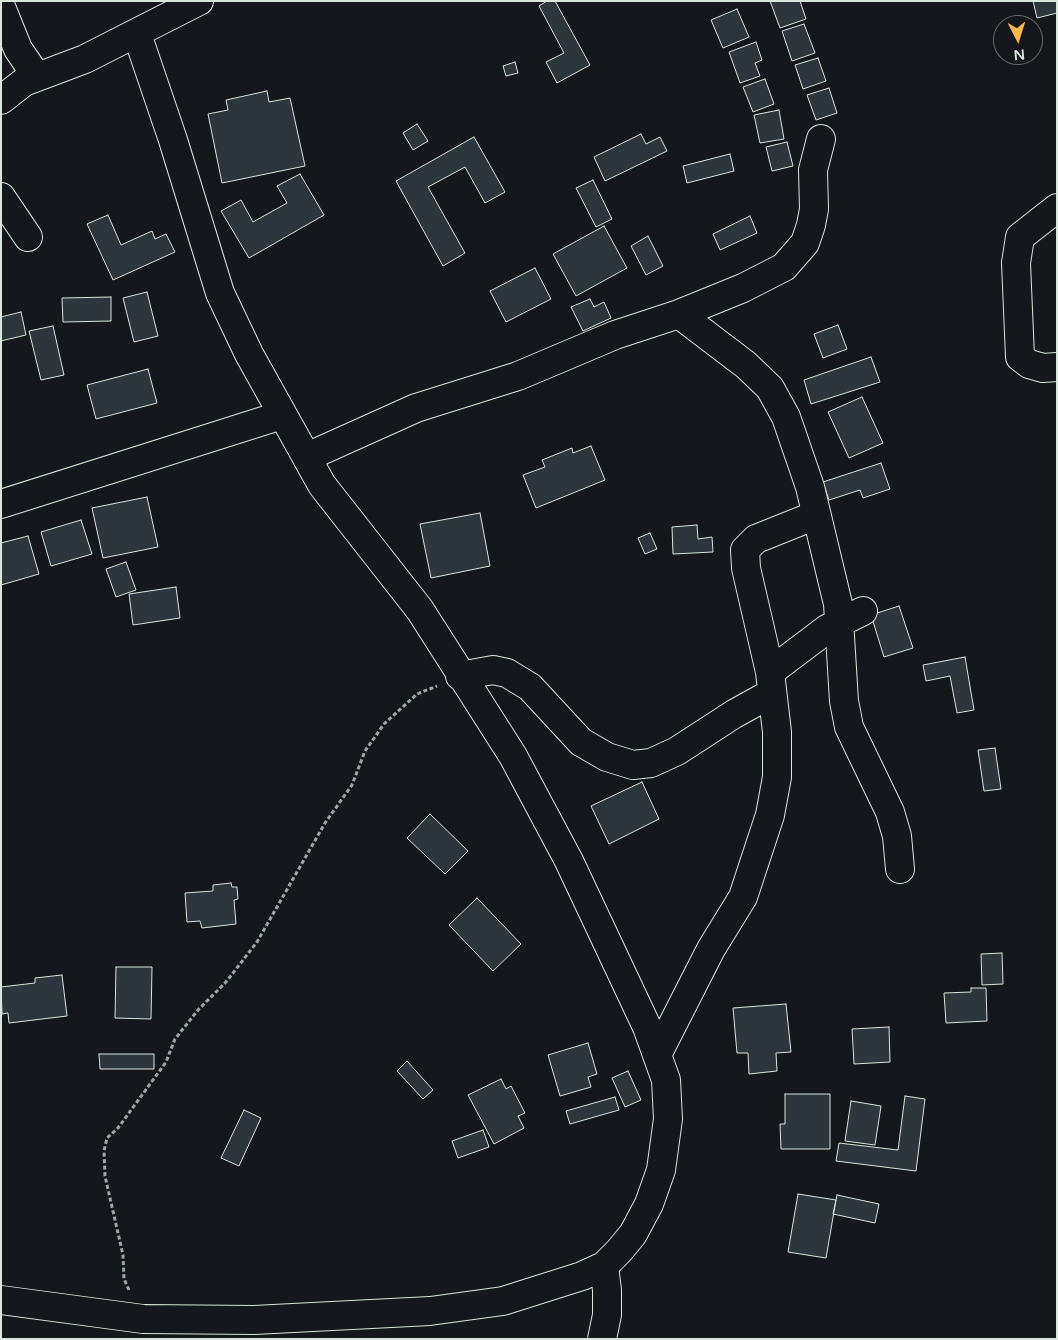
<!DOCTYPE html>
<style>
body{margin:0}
#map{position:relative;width:1058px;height:1340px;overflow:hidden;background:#14181c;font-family:"Varela Round",sans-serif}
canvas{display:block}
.frame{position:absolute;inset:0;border:2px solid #d8e6dc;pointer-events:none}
.north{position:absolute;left:993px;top:15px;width:50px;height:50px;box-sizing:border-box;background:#14181c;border:1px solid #626a69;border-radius:50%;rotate:175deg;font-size:14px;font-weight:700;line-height:20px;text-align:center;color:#d8e6dc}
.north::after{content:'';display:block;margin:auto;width:18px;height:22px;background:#ffb74d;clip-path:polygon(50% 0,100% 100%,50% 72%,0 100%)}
</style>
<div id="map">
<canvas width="1058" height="1340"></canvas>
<div class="frame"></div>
<div class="north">N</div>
</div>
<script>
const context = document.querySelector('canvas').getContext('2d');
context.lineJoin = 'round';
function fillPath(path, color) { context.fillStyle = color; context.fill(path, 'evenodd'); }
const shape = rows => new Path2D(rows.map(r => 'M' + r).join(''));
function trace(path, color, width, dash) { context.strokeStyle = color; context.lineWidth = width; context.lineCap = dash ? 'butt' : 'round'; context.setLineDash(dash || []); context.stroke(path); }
const building = shape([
 [547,1,555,1,590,65,557,83,546,62,564,53,539,6,547,1],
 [770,1,800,1,806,19,780,28,770,1],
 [1033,1,1057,1,1057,13,1037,18,1033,1],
 [737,9,749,37,723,48,711,20,737,9],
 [804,24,815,53,792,61,782,31,804,24],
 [756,42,762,60,755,63,760,76,740,83,729,52,756,42],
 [818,58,826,81,803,89,795,65,818,58],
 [515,62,518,73,506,76,503,66,515,62],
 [765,79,774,104,753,112,743,87,765,79],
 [829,88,837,113,816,120,807,95,829,88],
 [267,91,269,102,290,98,305,166,222,183,208,114,228,110,226,100,267,91],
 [779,110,784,139,760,143,754,115,779,110],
 [417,124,428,141,413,150,403,133,417,124],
 [641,134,646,144,660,137,667,151,605,181,594,157,641,134],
 [474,137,505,192,485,203,465,167,428,187,465,253,443,266,396,181,474,137],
 [787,142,793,166,772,171,766,147,787,142],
 [730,154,734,171,687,183,683,166,730,154],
 [300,174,324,215,249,258,221,211,241,200,253,222,287,203,277,186,300,174],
 [593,180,612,219,596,227,576,188,593,180],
 [108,215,121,245,152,231,155,239,166,234,175,252,113,280,87,224,108,215],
 [750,216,757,233,720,250,713,234,750,216],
 [604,226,627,268,576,296,553,254,604,226],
 [648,236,663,266,646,275,631,246,648,236],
 [535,268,551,299,506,322,490,291,535,268],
 [147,292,158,336,134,342,123,298,147,292],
 [111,297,111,321,63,322,62,298,111,297],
 [590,299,594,307,604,302,611,318,583,331,571,307,590,299],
 [21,312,26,335,1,341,1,317,21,312],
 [838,325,847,349,823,358,814,334,838,325],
 [53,326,64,375,41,380,29,331,53,326],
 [871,357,880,382,811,404,804,380,871,357],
 [148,369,157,403,96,419,87,385,148,369],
 [862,397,883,443,849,458,828,412,862,397],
 [591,446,605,480,536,508,523,475,545,467,542,460,572,448,573,453,591,446],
 [881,463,890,489,863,498,860,490,829,500,823,482,881,463],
 [147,497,158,547,103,558,92,508,147,497],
 [480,513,490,566,431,578,420,524,480,513],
 [81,520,92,554,51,566,41,532,81,520],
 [697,525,698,539,712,537,713,552,673,554,672,527,697,525],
 [650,533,657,549,645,554,638,538,650,533],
 [28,536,39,574,1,585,1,543,28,536],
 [126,562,136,590,116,597,106,569,126,562],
 [176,587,180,618,133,625,129,594,176,587],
 [899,606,913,648,884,657,871,615,899,606],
 [965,657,974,710,957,713,950,676,926,681,923,665,965,657],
 [995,748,1001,789,984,791,978,750,995,748],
 [642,782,659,819,609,844,591,806,642,782],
 [430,814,468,851,445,874,407,838,430,814],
 [231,883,232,887,237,887,238,899,234,900,236,924,202,928,200,921,187,922,185,893,213,891,213,885,231,883],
 [477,898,521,944,493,971,449,925,477,898],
 [1002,953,1003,984,982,985,981,954,1002,953],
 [116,967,152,967,151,1019,115,1018,116,967],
 [62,975,67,1016,9,1023,8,1013,2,1014,1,987,35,983,35,978,62,975],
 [971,988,986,988,987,1021,946,1023,944,993,971,992,971,988],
 [786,1004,791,1052,776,1053,777,1071,749,1074,748,1053,737,1053,733,1008,786,1004],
 [889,1027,890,1062,854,1064,852,1029,889,1027],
 [588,1043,597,1074,588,1077,591,1087,560,1096,548,1055,588,1043],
 [99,1054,154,1054,154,1069,100,1069,99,1054],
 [407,1061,433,1090,423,1099,397,1071,407,1061],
 [628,1071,641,1100,625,1107,612,1078,628,1071],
 [501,1079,506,1089,511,1086,525,1113,518,1116,524,1128,494,1144,468,1095,501,1079],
 [785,1094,830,1094,830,1149,781,1149,780,1124,785,1124,785,1094],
 [905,1096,925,1099,916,1171,836,1161,839,1143,898,1150,905,1096],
 [615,1097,619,1110,570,1124,566,1111,615,1097],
 [851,1101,881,1106,875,1145,845,1141,851,1101],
 [244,1110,261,1118,239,1166,221,1158,244,1110],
 [483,1130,489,1147,458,1158,452,1141,483,1130],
 [798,1194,836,1200,826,1258,788,1252,798,1194],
 [837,1195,879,1204,875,1223,833,1214,837,1195]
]);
fillPath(building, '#2c363c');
trace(building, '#d8e6dc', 1);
const minor = shape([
 [1,7,18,49,37,77],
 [1,100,24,82,85,59,199,1],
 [1,197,28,237],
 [1057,208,1020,237,1016,263,1020,357,1029,364,1043,368,1057,367],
 [679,314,746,365,770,388,786,417,810,487,838,604,844,701,849,727,890,812,897,836,900,869],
 [307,457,416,408,518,376,615,335,679,314,743,288,784,267,805,243,811,225,814,209,813,170,821,139],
 [1,504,282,415],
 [770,672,827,629,863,611],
 [460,676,493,670,507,673,530,687,581,742,607,757,633,765,651,763,677,751,734,714,772,693],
 [657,1055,711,949,743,897,770,815,777,777,777,732,770,672,746,568,745,550,756,539,816,515],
 [1,1300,143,1319,254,1320,430,1311,503,1301,582,1276,604,1266,619,1251,633,1234,649,1204,661,1170,668,1119,666,1080,647,1027,569,861,513,756,420,610,322,485,249,354,220,293,173,140,137,34],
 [602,1339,607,1315,607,1290,604,1266]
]);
trace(minor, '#d8e6dc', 30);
trace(shape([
 [129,1290,124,1279,123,1255,105,1176,104,1151,107,1138,118,1128,166,1062,175,1039,198,1010,226,982,257,942,325,823,352,785,365,751,384,724,417,694,437,686]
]), '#9da8a2', 3, [4, 2.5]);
trace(minor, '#14181c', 28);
</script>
